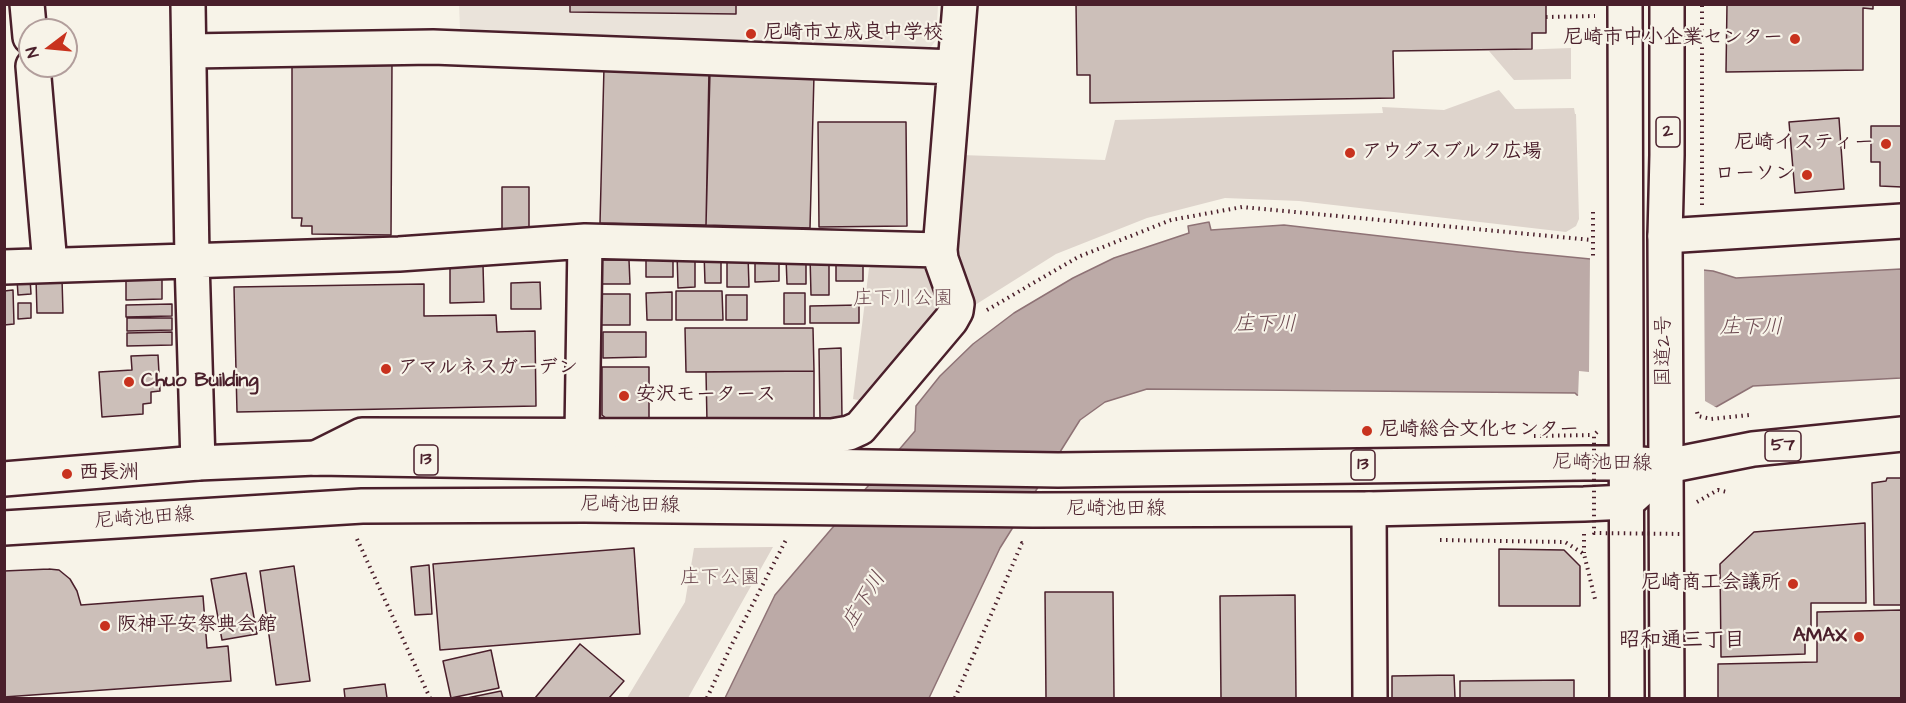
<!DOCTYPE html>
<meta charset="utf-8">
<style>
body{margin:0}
#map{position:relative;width:1906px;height:703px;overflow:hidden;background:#f7f3e8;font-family:"Architects Daughter",sans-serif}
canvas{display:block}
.frame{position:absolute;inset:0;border:6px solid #4a1f2b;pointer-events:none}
.north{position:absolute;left:18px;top:18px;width:60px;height:60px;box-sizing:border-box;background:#f7f3e8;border:2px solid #b29e9c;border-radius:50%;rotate:254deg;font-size:16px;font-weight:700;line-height:24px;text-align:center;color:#4a1f2b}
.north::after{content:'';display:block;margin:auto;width:21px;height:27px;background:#c8321e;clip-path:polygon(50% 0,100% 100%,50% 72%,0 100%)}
</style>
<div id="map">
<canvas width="1906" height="703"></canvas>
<div class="frame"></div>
<div class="north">N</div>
</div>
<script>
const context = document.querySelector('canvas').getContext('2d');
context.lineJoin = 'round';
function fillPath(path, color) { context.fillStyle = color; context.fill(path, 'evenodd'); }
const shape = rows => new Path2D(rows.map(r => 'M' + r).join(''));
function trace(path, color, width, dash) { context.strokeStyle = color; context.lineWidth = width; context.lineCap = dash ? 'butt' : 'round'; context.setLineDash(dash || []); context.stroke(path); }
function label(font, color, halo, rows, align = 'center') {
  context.font = font + ' "Architects Daughter","Klee One",sans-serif'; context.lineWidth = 4.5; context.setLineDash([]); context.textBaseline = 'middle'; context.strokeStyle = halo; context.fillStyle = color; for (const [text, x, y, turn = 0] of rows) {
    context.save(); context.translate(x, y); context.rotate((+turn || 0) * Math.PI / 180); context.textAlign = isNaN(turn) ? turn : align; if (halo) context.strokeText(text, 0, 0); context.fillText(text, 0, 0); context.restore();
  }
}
fillPath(shape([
 [459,5,938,5,936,40,926,54,460,29]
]), '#eae3da');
fillPath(shape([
 [1571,48,1571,79,1514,80,1489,51],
 [1499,90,1515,109,1574,108,1575,114,1576,114,1579,219,1576,226,1566,232,1299,201,1225,198,1147,218,1056,254,975,305,951,253,961,155,1105,160,1115,120,1383,113,1382,107,1444,110],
 [886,256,931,258,943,301,940,315,868,402,853,399,869,268],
 [773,547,688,698,627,698,685,602,694,548]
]), '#ded4cc');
const water = shape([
 [1209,222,1211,230,1284,225,1519,252,1713,271,1736,278,1901,269,1901,378,1753,386,1716,407,1577,395,1575,393,1147,389,1105,402,1080,420,1000,548,929,698,725,698,775,595,915,431,916,406,940,376,973,344,1014,313,1073,278,1114,258,1189,233,1188,226,1209,222]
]);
fillPath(water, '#bcaaa7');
trace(water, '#8e7275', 1.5);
fillPath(shape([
 [1590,256,1704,267,1705,401,1719,409,1578,398,1579,371,1589,372]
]), '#f7f3e8');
const building = shape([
 [570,4,736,4,736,14,570,12,570,4],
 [1076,4,1546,4,1546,33,1532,33,1532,49,1393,51,1394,98,1090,103,1090,75,1077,75,1076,4],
 [1727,4,1873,4,1873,9,1863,8,1863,70,1726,72,1727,4],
 [392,62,391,235,312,234,312,226,301,226,302,218,292,218,292,66,392,62],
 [604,67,709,70,706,225,600,223,604,67],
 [710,72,814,75,810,228,706,225,710,72],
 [1839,118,1844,189,1795,193,1789,122,1839,118],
 [818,122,906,122,907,226,819,227,818,122],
 [1871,126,1902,126,1902,187,1880,186,1880,162,1871,162,1871,126],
 [502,187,529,187,529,232,502,232,502,187],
 [704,252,721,252,721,283,705,283,704,252],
 [646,253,673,253,673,277,646,277,646,253],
 [677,253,695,253,695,287,678,288,677,253],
 [727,255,748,255,749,287,727,287,727,255],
 [836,255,863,255,863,281,836,281,836,255],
 [806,256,806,284,787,284,786,257,806,256],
 [810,256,829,256,829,295,811,295,810,256],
 [755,257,779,257,779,281,755,282,755,257],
 [602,260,629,260,630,284,602,284,602,260],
 [483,265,484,302,450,303,450,266,483,265],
 [126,276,162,276,162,299,126,300,126,276],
 [30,278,31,294,18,295,17,279,30,278],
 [36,279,62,279,63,313,37,313,36,279],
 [540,282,541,309,511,309,511,283,540,282],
 [424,284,424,316,496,315,497,332,535,331,536,406,237,412,234,287,424,284],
 [13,290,14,324,4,325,4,291,13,290],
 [676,291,722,291,723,320,676,320,676,291],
 [672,292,672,320,647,320,646,293,672,292],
 [784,293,805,293,805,324,784,324,784,293],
 [599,294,630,294,630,325,599,325,599,294],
 [726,295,747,295,747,320,726,320,726,295],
 [18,303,31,303,31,318,18,319,18,303],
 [172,304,172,316,126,317,126,305,172,304],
 [859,305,859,323,810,323,810,306,859,305],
 [127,318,172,318,172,330,127,331,127,318],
 [685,328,813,328,814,371,686,372,685,328],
 [172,332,172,345,127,346,127,333,172,332],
 [603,332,646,332,646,357,603,358,603,332],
 [841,348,842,418,820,418,819,349,841,348],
 [158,355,160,391,151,392,151,403,143,404,143,414,102,417,99,372,132,370,131,356,158,355],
 [602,367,649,367,649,423,612,423,602,415,602,367],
 [814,371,814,421,707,422,706,372,814,371],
 [1887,478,1902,478,1902,605,1874,605,1872,483,1886,481,1887,478],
 [1865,523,1866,603,1811,603,1811,638,1805,638,1805,654,1721,657,1720,564,1754,532,1865,523],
 [634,548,640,634,440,650,433,564,634,548],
 [1499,549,1564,550,1580,566,1580,606,1499,606,1499,549],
 [429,565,432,614,415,615,411,567,429,565],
 [294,566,310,681,276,685,260,571,294,566],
 [49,569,59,570,70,579,77,591,81,605,203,596,207,648,228,646,231,681,4,697,4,571,49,569],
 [246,573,257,634,222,640,211,579,246,573],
 [1045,592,1113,592,1114,698,1046,698,1045,592],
 [1295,595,1296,698,1221,698,1220,596,1295,595],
 [1902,610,1902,698,1718,698,1718,664,1817,662,1817,612,1902,610],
 [580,644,624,681,609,698,535,698,580,644],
 [491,650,499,688,451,698,443,661,491,650],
 [1454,675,1455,698,1392,698,1392,676,1454,675],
 [1574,680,1574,698,1460,698,1460,681,1574,680],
 [385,684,387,698,345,698,344,689,385,684],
 [501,691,503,698,467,698,501,691]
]);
fillPath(building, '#ccbfb9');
trace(building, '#4a1f2b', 1.5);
const minor = shape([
 [27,4,30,37],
 [188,4,192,260,198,463],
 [190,51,433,47,954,67],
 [33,66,50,265],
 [1665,236,1902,221],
 [4,267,399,254,585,241,940,250],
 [582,434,585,241],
 [316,458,362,435,832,436,849,433,860,428,951,320,956,311,957,304,941,259,940,250,960,4],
 [1369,509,1370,698]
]);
const major = shape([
 [4,479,198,463,316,458,1058,470,1584,463,1627,463,1667,466,1753,449,1902,434],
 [4,528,362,506,584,505,1033,510,1369,509,1584,504,1627,502,1648,483]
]);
const highway = shape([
 [1625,4,1627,698],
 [1667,698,1665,236,1667,155,1667,4]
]);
trace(minor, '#4a1f2b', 38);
trace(major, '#4a1f2b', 38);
trace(highway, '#4a1f2b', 38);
trace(shape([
 [1546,17,1595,16],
 [1702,205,1702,4],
 [1593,212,1593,258],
 [987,310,1078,257,1171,220,1242,207,1592,240],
 [1697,412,1698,416,1711,419,1749,415],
 [1697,502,1718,490,1727,492],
 [1584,534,1584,553],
 [357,539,430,698],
 [1440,540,1565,542,1584,554,1595,599],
 [707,698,730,648,787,538],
 [955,698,1022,543,1025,543]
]), '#4a1f2b', 4, [1.5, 4.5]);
trace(minor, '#f7f3e8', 33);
trace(major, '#f7f3e8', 33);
trace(highway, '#f7f3e8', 33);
trace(shape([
 [1597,432,1594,435,1594,533,1684,534],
 [1534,436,1594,435]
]), '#4a1f2b', 4, [1.5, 4.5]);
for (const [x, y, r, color] of [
 [751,34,6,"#c8321e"],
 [1795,39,6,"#c8321e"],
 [1886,144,6,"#c8321e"],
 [1350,153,6,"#c8321e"],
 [1807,175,6,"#c8321e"],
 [386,369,6,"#c8321e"],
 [129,382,6,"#c8321e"],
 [624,396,6,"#c8321e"],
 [1367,431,6,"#c8321e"],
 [67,474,6,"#c8321e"],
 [1793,584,6,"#c8321e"],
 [105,626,6,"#c8321e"],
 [1859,637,6,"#c8321e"]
]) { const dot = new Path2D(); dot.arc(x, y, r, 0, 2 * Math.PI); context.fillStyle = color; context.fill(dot); trace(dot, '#f7f3e8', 2); }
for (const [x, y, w] of [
 [1668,132,24],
 [1783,446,36],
 [426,460,24],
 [1363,465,24]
]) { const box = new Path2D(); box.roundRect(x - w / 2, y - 15, w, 30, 4.5); context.fillStyle = '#f7f3e8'; context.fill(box); trace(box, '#4a1f2b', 1.5); }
label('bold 18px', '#4a1f2b', null, [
 ["2",1668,132],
 ["57",1783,446],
 ["13",426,460],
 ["13",1363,465]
]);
label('bold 20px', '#4a1f2b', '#f7f3e8', [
 ["尼崎市立成良中学校",763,34],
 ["尼崎市中小企業センター",1783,39,"right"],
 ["尼崎イスティー",1874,144,"right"],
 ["アウグスブルク広場",1362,153],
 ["ローソン",1795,175,"right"],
 ["アマルネスガーデン",398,369],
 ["Chuo Building",141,382],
 ["安沢モータース",636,396],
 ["尼崎総合文化センター",1379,431],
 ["西長洲",79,474],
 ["尼崎商工会議所",1781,584,"right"],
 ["阪神平安祭典会館",117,626],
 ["AMAX",1847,637,"right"]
], 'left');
label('20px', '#6f4c53', '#f7f3e8', [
 ["庄下川公園",903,300],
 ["庄下公園",720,579]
]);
label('20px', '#4a1f2b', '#f7f3e8', [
 ["国道2号",1665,351,-90],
 ["尼崎池田線",1602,464,1],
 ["尼崎池田線",630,506,1],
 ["尼崎池田線",1116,510],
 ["尼崎池田線",144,519,-4]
]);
label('italic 21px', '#6c4950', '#f7f3e8', [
 ["庄下川",1265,326],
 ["庄下川",1751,329],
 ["庄下川",865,601,-58]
]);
label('bold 21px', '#4a1f2b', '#f7f3e8', [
 ["昭和通三丁目",1682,642]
]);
</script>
